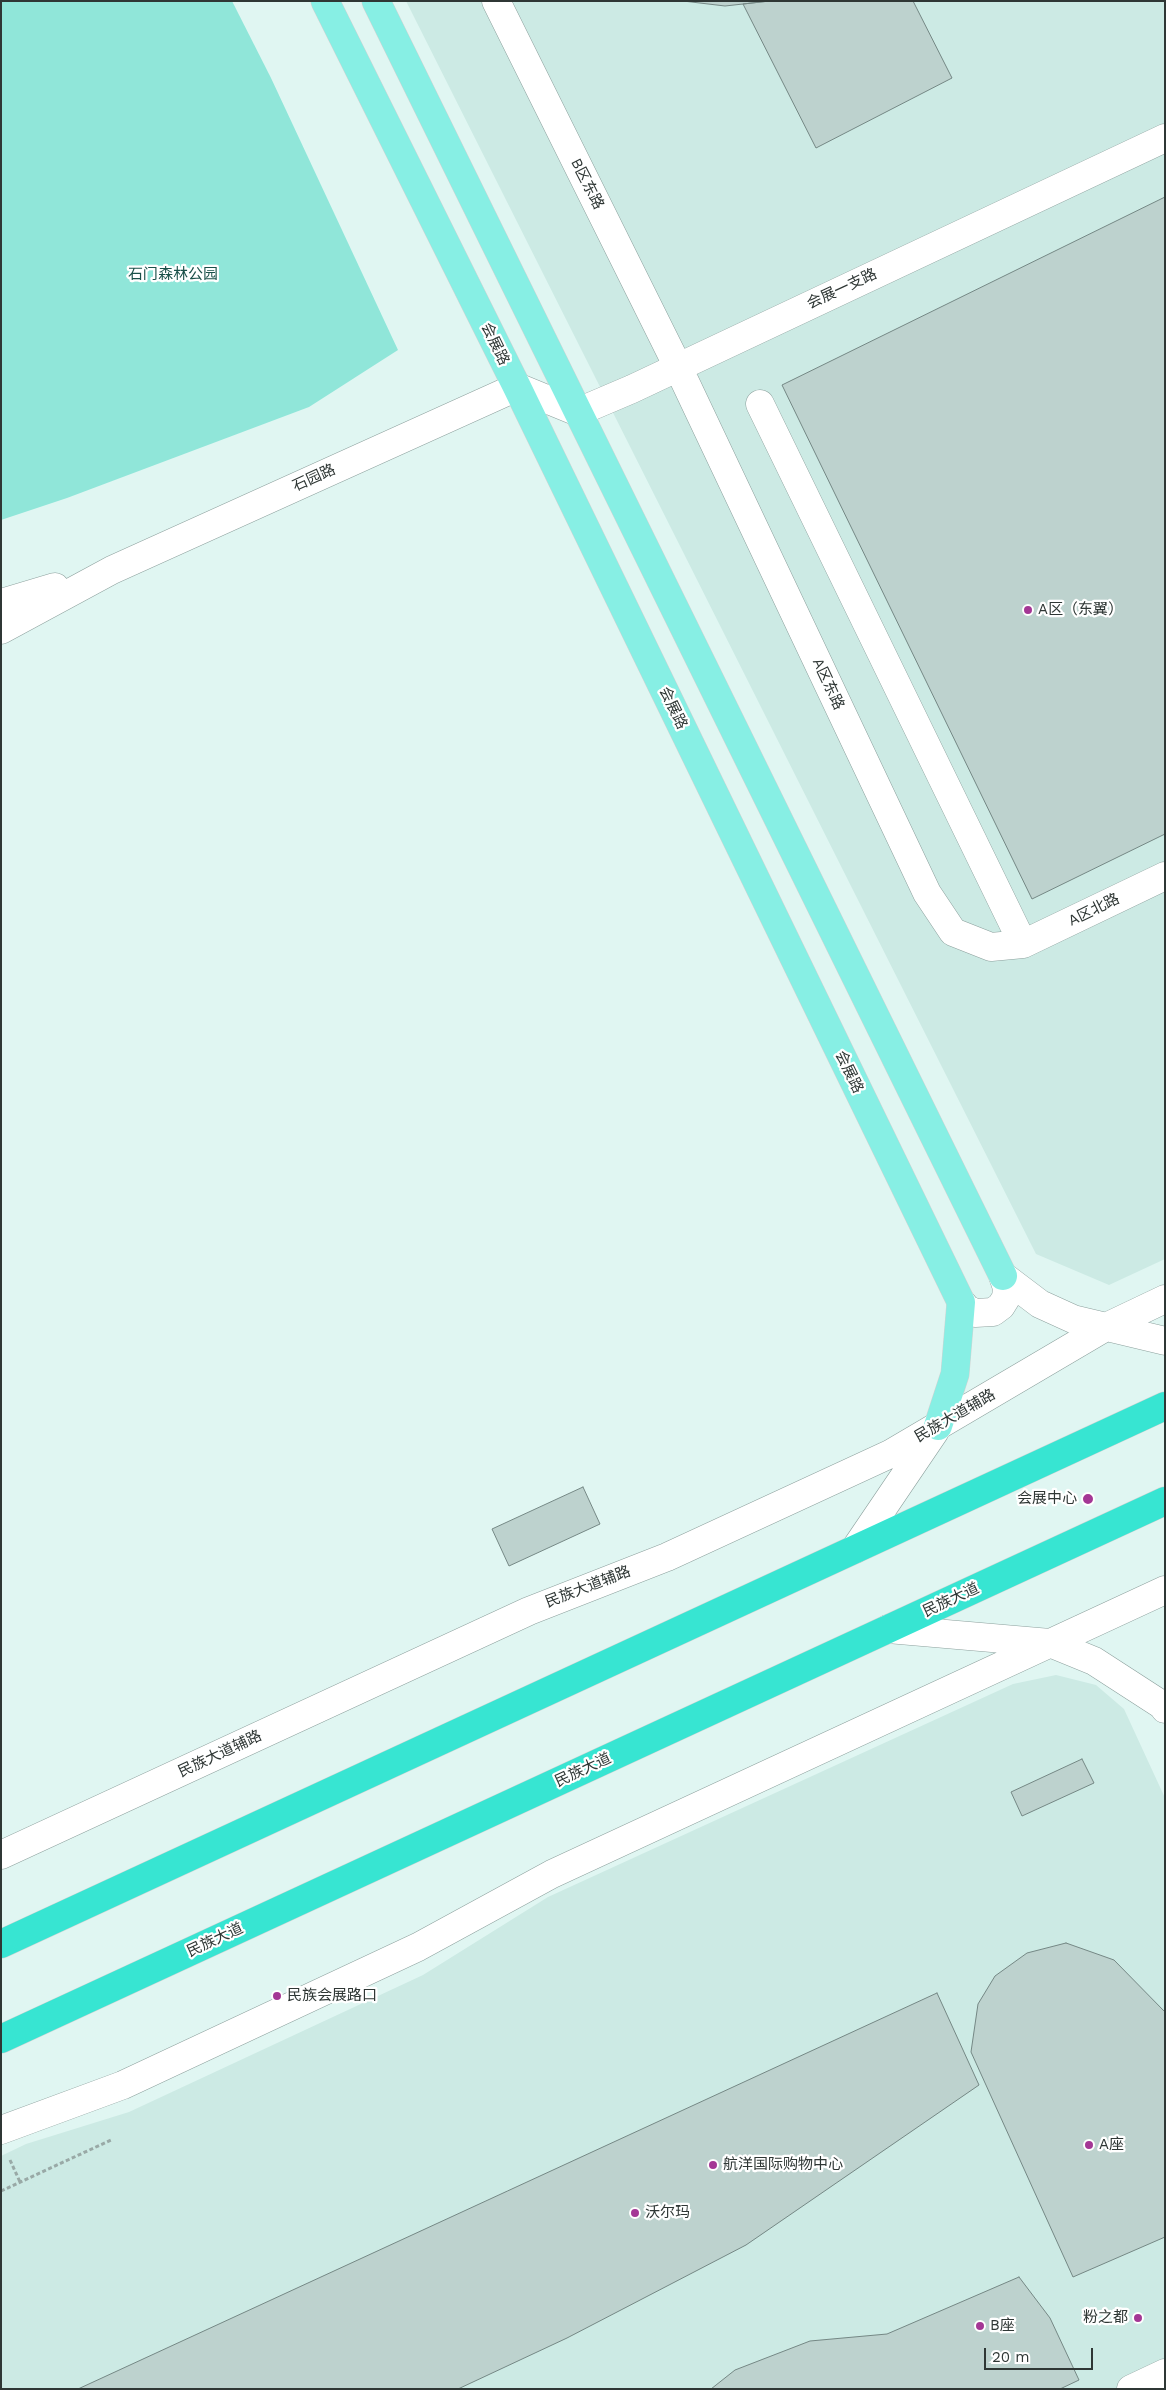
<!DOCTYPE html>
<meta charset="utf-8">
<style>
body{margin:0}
#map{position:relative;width:1166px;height:2390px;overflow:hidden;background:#e0f6f2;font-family:"Work Sans",sans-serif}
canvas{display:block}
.frame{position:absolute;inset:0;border:2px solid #2f3735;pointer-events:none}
.scale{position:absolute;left:984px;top:2348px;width:109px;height:22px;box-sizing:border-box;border:2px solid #2f3735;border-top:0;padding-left:6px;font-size:15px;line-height:18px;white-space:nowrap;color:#2f3735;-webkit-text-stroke:4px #fff;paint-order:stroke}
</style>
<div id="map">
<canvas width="1166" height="2390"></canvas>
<div class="frame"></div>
<div class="scale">20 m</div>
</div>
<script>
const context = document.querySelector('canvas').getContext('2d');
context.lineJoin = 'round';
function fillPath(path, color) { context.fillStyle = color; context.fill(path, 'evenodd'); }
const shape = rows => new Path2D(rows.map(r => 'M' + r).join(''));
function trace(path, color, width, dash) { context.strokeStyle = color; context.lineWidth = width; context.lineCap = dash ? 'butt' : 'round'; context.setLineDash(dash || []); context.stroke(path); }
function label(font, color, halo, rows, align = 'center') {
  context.font = font + ' "Work Sans","Noto Sans SC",sans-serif'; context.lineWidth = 4.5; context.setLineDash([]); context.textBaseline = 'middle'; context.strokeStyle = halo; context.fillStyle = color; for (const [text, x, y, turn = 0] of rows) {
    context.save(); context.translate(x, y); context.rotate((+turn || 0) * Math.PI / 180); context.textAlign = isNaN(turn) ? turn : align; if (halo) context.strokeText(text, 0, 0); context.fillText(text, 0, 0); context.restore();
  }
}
fillPath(shape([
 [406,1,1165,1,1165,1259,1109,1285,1036,1254],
 [1056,1675,1096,1685,1124,1709,1165,1798,1165,2389,1,2389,1,2156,26,2144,129,2112,423,1975,548,1897,1013,1684]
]), '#cceae4');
fillPath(shape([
 [1,1,232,1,271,78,398,350,309,407,67,498,1,520]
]), '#90e6d9');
const building = shape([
 [683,1,770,1,725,6,683,1],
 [769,1,913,1,952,78,816,148,743,4,769,1],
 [1165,197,1165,834,1032,899,782,385,1165,197],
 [583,1487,600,1524,509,1566,492,1529,583,1487],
 [1082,1759,1094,1783,1022,1816,1011,1792,1082,1759],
 [1066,1943,1114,1960,1165,2012,1165,2237,1073,2277,971,2052,978,2004,995,1976,1027,1953,1066,1943],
 [937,1993,979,2085,746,2245,567,2338,458,2389,78,2389,937,1993],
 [1019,2277,1050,2318,1079,2380,1060,2389,711,2389,735,2370,810,2341,887,2334,1019,2277]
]);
fillPath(building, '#bdd2ce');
trace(building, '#758885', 1);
const minor = shape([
 [496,1,678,367,927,893,953,932,991,947,1023,944,1165,876],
 [760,404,1023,944],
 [1,603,55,587],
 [1,630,112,570,517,387,578,412,632,389,1165,138],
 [1003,1276,1040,1304,1073,1319,1165,1341],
 [961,1302,967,1309,975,1313,993,1312,1001,1306,1006,1298,1007,1288,1003,1276],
 [855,1549,935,1431],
 [888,1629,1050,1643,1094,1661,1162,1705,1165,1709],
 [1,1855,529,1611,667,1557,890,1454,1104,1328,1165,1299],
 [1,2130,123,2085,418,1947,552,1874,1165,1590],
 [1131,2389,1165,2373]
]);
const major = shape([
 [325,1,517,387,961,1302,955,1374,938,1426],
 [376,1,1003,1276]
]);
const highway = shape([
 [1,1944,1165,1406],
 [1,2039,1165,1501]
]);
trace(minor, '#8ca09d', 29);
trace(major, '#d1d3d3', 29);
trace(highway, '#d1d3d3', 29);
trace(shape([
 [10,2160,20,2182],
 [1,2191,111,2140]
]), '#99a9a6', 3, [4, 2.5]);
trace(minor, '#fff', 28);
trace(major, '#87efe4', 28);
trace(highway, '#37e5d2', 28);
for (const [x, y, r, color] of [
 [1028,610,5,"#a43795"],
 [1088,1499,6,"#a43795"],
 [277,1996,5,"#a43795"],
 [1089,2145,5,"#a43795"],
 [713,2165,5,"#a43795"],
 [635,2213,5,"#a43795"],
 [1138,2318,5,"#a43795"],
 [980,2326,5,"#a43795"]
]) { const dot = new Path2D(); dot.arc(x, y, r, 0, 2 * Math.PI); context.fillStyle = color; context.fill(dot); trace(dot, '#fff', 2); }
label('15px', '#2f3735', '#fff', [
 ["B区东路",587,184,63],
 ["会展一支路",842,289,-25],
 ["会展路",495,344,64],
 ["石园路",314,478,-24],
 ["A区东路",828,684,65],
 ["会展路",673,708,64],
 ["A区北路",1094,910,-26],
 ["会展路",849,1072,64],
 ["民族大道辅路",955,1416,-30],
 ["民族大道辅路",588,1587,-21],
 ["民族大道",951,1600,-25],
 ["民族大道辅路",220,1754,-25],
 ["民族大道",583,1770,-25],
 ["民族大道",215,1940,-25]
]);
label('15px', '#1a5049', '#fff', [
 ["石门森林公园",173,275]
]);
label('15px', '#2f3735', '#fff', [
 ["A区（东翼）",1038,610],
 ["会展中心",1077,1499,"right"],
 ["民族会展路口",287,1996],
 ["A座",1099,2145],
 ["航洋国际购物中心",723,2165],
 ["沃尔玛",645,2213],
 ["粉之都",1128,2318,"right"],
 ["B座",990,2326]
], 'left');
</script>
